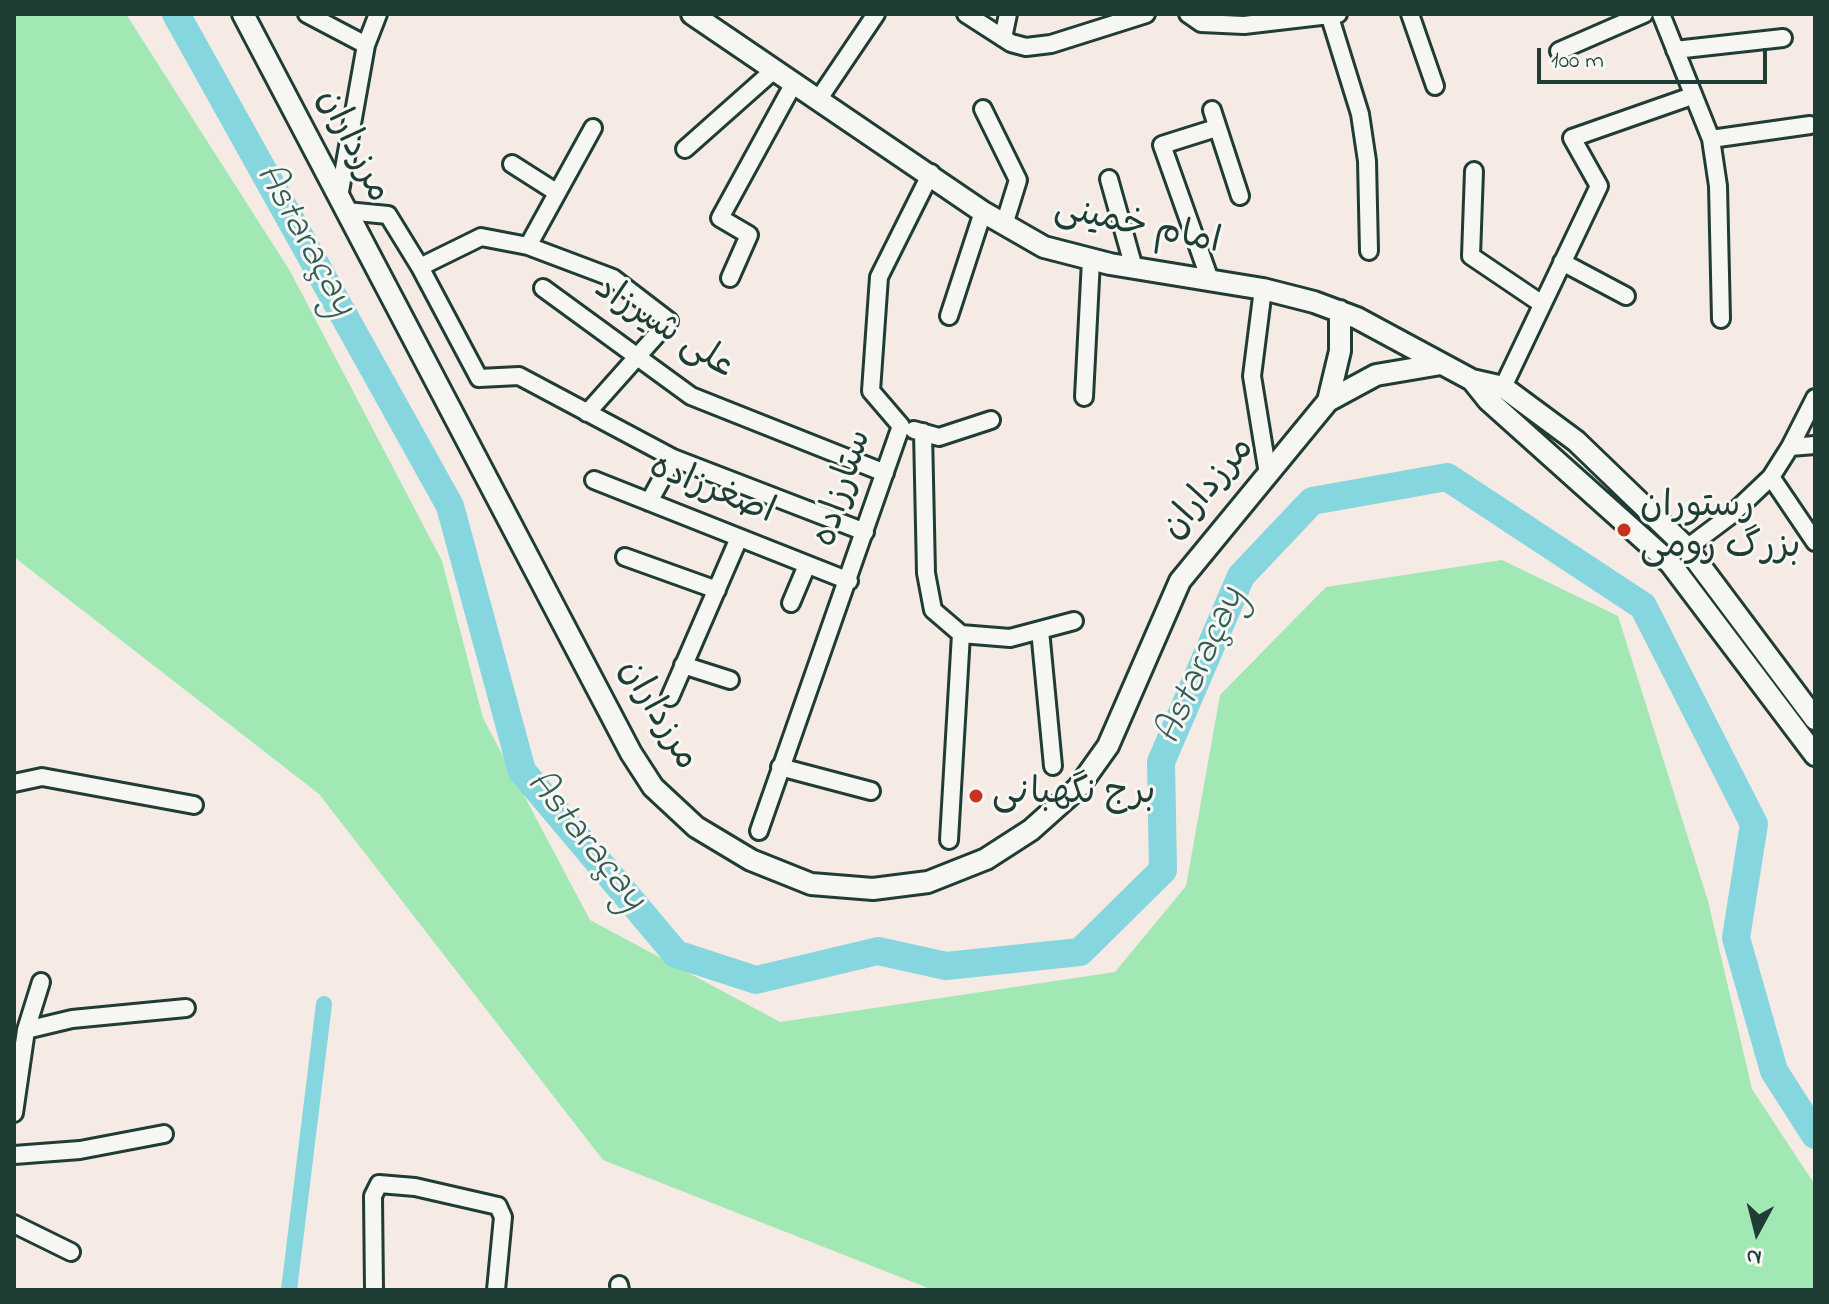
<!DOCTYPE html>
<meta charset="utf-8">
<style>
body{margin:0}
#map{position:relative;width:1829px;height:1304px;overflow:hidden;background:#f6eae5;font-family:"Indie Flower",sans-serif}
canvas{display:block}
.frame{position:absolute;inset:0;border:16px solid #1f3d34;pointer-events:none}
.north{position:absolute;left:1717px;top:1192px;width:80px;height:80px;-webkit-text-stroke:6px #f6f6f2;paint-order:stroke;rotate:187deg;font-size:22px;font-weight:700;line-height:32px;text-align:center;color:#1f3d34}
.north::after{content:'';display:block;margin:auto;width:28px;height:36px;background:#1f3d34;clip-path:polygon(50% 0,100% 100%,50% 72%,0 100%)}
.scale{position:absolute;left:1537px;top:48px;width:230px;height:36px;box-sizing:border-box;border:4px solid #1f3d34;border-top:0;padding-left:10px;font-size:24px;line-height:28px;white-space:nowrap;color:#1f3d34;-webkit-text-stroke:6px #f6f6f2;paint-order:stroke}
</style>
<div id="map">
<canvas width="1829" height="1304"></canvas>
<div class="frame"></div>
<div class="north">N</div>
<div class="scale">100 m</div>
</div>
<script>
const context = document.querySelector('canvas').getContext('2d');
context.lineJoin = 'round';
function fillPath(path, color) { context.fillStyle = color; context.fill(path, 'evenodd'); }
const shape = rows => new Path2D(rows.map(r => 'M' + r).join(''));
function trace(path, color, width, dash) { context.strokeStyle = color; context.lineWidth = width; context.lineCap = dash ? 'butt' : 'round'; context.setLineDash(dash || []); context.stroke(path); }
function label(font, color, halo, rows, align = 'center') {
  context.font = font + ' "Indie Flower","Playpen Sans Arabic",sans-serif'; context.lineWidth = 6; context.setLineDash([]); context.textBaseline = 'middle'; context.strokeStyle = halo; context.fillStyle = color; for (const [text, x, y, turn = 0] of rows) {
    context.save(); context.translate(x, y); context.rotate((+turn || 0) * Math.PI / 180); context.textAlign = isNaN(turn) ? turn : align; if (halo) context.strokeText(text, 0, 0); context.fillText(text, 0, 0); context.restore();
  }
}
fillPath(shape([
 [14,14,126,14,290,271,442,561,483,718,590,920,780,1022,1115,972,1186,886,1220,695,1326,587,1502,560,1618,616,1708,901,1752,1089,1815,1185,1815,1290,933,1290,603,1160,319,794,14,557]
]), '#a2e8b4');
trace(shape([
 [289,1290,324,1004]
]), '#85d6df', 16);
trace(shape([
 [176,14,450,506,522,771,676,954,756,980,878,951,946,966,1080,952,1163,870,1161,762,1241,576,1312,501,1447,477,1643,606,1754,824,1736,938,1774,1071,1815,1135]
]), '#85d6df', 28);
const minor = shape([
 [307,14,366,45],
 [966,14,1011,43,1026,47,1051,44,1146,14],
 [1188,14,1201,23,1244,25,1338,14],
 [1329,14,1360,114,1367,161,1369,251],
 [1410,14,1435,86],
 [1661,14,1711,139,1718,186,1721,319],
 [1003,38,1008,14],
 [1675,50,1783,38],
 [1559,51,1644,14],
 [818,100,876,14],
 [983,109,1018,180,1004,225],
 [1212,110,1240,196],
 [1711,139,1810,125],
 [685,149,774,70],
 [512,164,556,192],
 [1474,171,1471,256,1542,304],
 [1109,179,1134,268],
 [339,197,366,45,378,14],
 [346,211,388,215,420,267,481,237,528,246,613,278,669,321,587,413],
 [528,246,593,128],
 [1562,262,1626,296],
 [420,267,479,378,519,376,673,458,865,532],
 [730,278,749,235,720,218,794,83],
 [1210,280,1162,145,1216,128],
 [543,288,691,396,885,473],
 [1263,289,1252,376,1268,474],
 [949,316,983,212],
 [1503,387,1599,186,1572,138,1692,96],
 [1084,397,1091,260],
 [901,426,871,391,879,277,931,173],
 [914,430,939,437,991,420],
 [923,432,926,573,933,610,961,634,1010,638,1074,621],
 [1790,447,1815,398],
 [1771,477,1815,542],
 [594,480,849,581],
 [649,502,673,458],
 [1687,548,1731,515,1771,477,1790,447,1815,445],
 [625,557,717,590],
 [791,603,807,565],
 [1040,630,1053,766],
 [683,665,730,680],
 [670,697,739,538],
 [780,767,871,791],
 [14,783,42,777,194,805],
 [759,831,901,426],
 [949,840,961,634],
 [26,1030,72,1019,186,1008],
 [14,1113,26,1030,41,982],
 [14,1155,80,1150,164,1134],
 [14,1224,71,1252],
 [619,1285,620,1290],
 [374,1290,373,1196,379,1184,415,1187,498,1206,503,1217,496,1290]
]);
const tertiary = shape([
 [243,14,631,753,653,787,696,827,751,860,811,884,873,889,928,882,986,859,1031,830,1078,788,1108,746,1180,581,1328,401],
 [692,14,983,212,1044,247,1110,264,1263,289,1314,302,1357,318,1472,380,1503,387,1576,441,1687,548,1815,719],
 [1340,311,1340,351,1328,401,1376,375,1441,364],
 [1472,380,1488,400,1670,563,1815,755]
]);
trace(minor, '#1f3d34', 22);
trace(tertiary, '#1f3d34', 26);
trace(minor, '#f6f6f2', 16);
trace(tertiary, '#f6f6f2', 20);
for (const [x, y, r, color] of [
 [1624,530,8,"#c8321e"],
 [976,796,8,"#c8321e"]
]) { const dot = new Path2D(); dot.arc(x, y, r, 0, 2 * Math.PI); context.fillStyle = color; context.fill(dot); trace(dot, '#f6f6f2', 3); }
label('36px', '#1f3d34', '#f6f6f2', [
 ["مرزداران",351,147,63],
 ["امام خمینی",1137,228,12],
 ["علی شیرزاد",663,330,33],
 ["ستارزاده",845,489,-72],
 ["مرزداران",1210,490,-50],
 ["اصغرزاده",711,492,22],
 ["مرزداران",656,716,59]
]);
label('36px', '#1f3d34', '#f6f6f2', [
 ["رستوران",1640,509],
 ["بزرگ رومی",1640,550],
 ["برج نگهبانی",992,796]
], 'left');
label('italic 38px', '#335c56', '#f6f6f2', [
 ["Astaraçay",303,241,61],
 ["Astaraçay",1203,667,-66],
 ["Astaraçay",584,842,51]
]);
</script>
